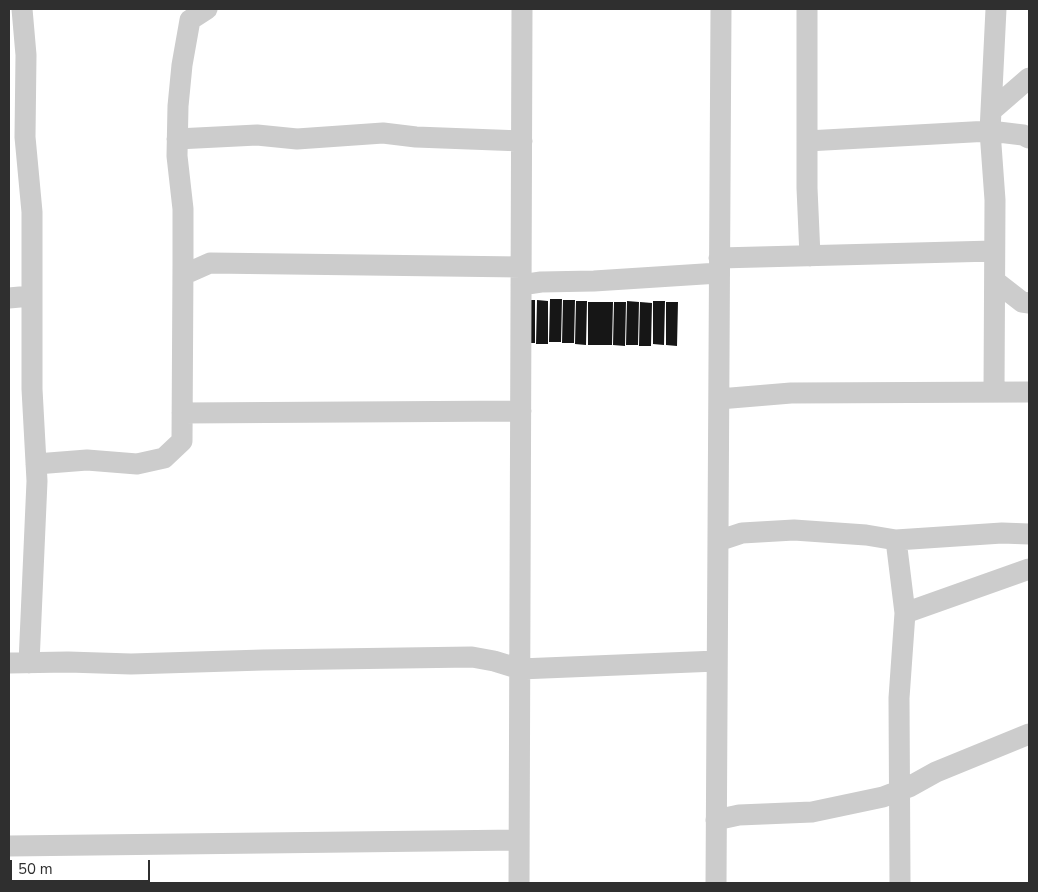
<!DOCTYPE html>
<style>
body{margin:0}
#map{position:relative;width:1038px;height:892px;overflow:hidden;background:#fff;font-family:"Nunito Sans",sans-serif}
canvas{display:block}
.frame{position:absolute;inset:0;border:10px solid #2f2f2f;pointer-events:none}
.scale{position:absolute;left:10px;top:860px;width:140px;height:22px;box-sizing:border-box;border:2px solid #2f2f2f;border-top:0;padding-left:6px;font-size:15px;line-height:18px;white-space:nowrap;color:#2f2f2f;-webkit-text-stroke:4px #fff;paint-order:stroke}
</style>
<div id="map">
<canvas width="1038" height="892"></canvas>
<div class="frame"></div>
<div class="scale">50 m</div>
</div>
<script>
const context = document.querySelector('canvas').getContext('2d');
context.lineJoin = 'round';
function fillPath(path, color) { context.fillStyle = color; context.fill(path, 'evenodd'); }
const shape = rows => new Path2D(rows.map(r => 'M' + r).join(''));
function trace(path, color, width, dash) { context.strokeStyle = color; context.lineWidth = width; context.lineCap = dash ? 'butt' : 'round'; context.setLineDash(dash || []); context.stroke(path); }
fillPath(shape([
 [550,299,562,299,561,342,549,342],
 [524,300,535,300,535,343,523,343],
 [537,300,548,301,548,344,536,344],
 [563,300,575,300,574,343,562,343],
 [576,301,587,301,586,345,575,344],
 [627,301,639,302,638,345,626,345],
 [653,301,665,301,664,345,653,344],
 [588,302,613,302,612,345,588,345],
 [614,302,626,302,625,346,613,345],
 [640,302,652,303,651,346,639,346],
 [666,302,678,302,677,346,666,345]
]), '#161616');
trace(shape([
 [22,9,26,55,25,137,32,212,32,389,37,481,29,663],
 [807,9,807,188,810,256],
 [991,111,1029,78],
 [177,139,257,135,297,139,383,133,416,137,522,141],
 [807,141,990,131,1023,135,1029,138],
 [719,258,994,251],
 [183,275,210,263,521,267],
 [995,281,1022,302,1029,303],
 [521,285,541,282,594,281,719,273],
 [9,298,31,296],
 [994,391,995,200,990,131,996,9],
 [719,399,791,393,1029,392],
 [182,413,521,411],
 [36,464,87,460,137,464,164,458,182,441,183,263,183,209,177,156,178,106,182,65,190,20,207,9],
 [718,541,742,533,794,530,866,535,896,540],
 [905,613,1029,569],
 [9,663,68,662,131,664,263,660,472,657,494,661,520,669,717,661],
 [716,820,739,815,812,812,883,797,909,787,936,772,1029,734],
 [9,846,519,840],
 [519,883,522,9],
 [716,883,721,9],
 [900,883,899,698,905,613,896,540,1002,533,1029,534]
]), '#ccc', 21);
</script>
